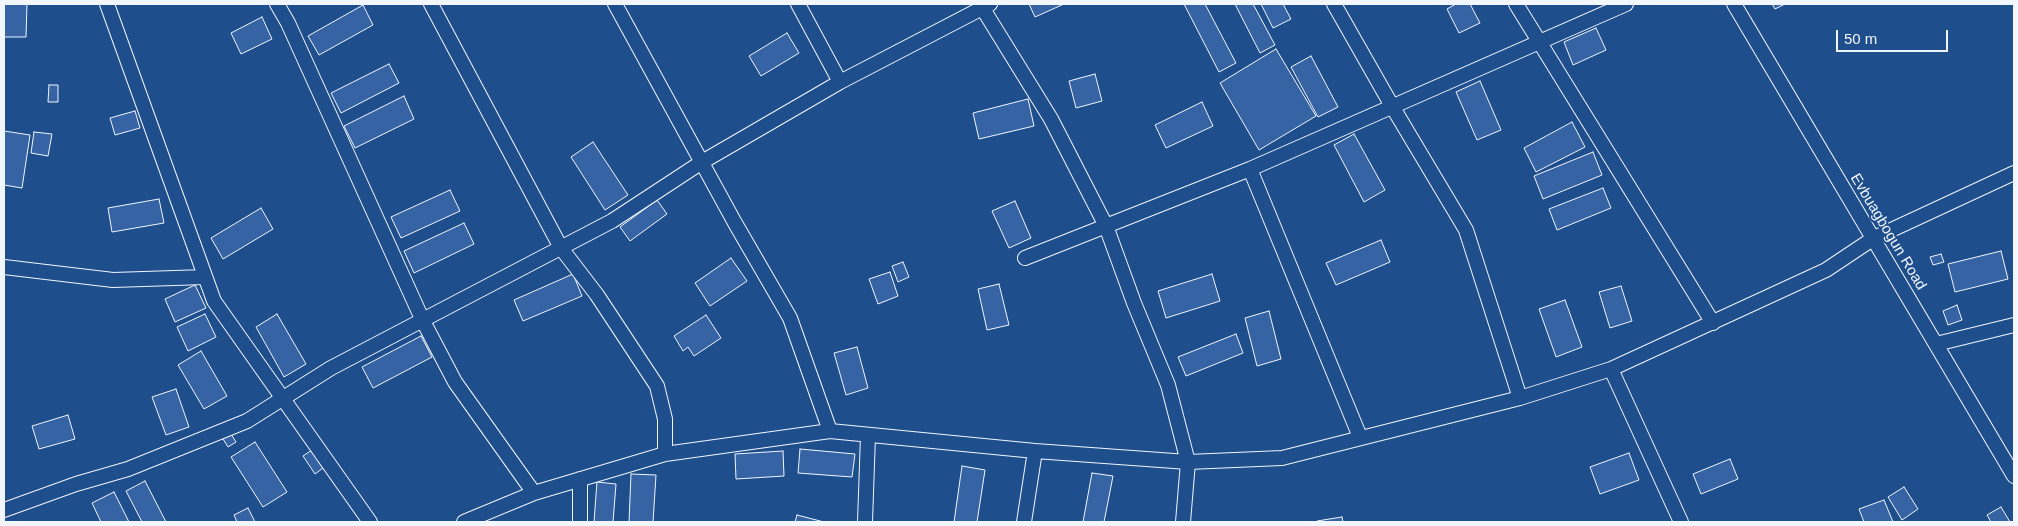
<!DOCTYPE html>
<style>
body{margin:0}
#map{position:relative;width:2018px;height:526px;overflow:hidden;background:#1f4e8c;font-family:Helvetica,sans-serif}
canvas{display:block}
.frame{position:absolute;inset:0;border:5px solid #f2f6ff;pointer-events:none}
.scale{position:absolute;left:1836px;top:30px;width:112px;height:22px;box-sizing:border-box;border:2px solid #f2f6ff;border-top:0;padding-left:6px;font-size:15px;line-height:18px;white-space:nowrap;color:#f2f6ff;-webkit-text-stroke:4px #1f4e8c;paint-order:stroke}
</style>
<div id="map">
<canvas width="2018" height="526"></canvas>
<div class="frame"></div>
<div class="scale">50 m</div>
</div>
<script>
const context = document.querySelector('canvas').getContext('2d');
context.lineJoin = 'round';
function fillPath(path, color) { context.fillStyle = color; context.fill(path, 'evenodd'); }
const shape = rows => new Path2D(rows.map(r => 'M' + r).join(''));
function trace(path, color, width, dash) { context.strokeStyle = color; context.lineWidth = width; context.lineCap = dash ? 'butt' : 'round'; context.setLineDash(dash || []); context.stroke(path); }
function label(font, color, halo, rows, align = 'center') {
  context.font = font + ' Helvetica,sans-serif'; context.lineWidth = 4; context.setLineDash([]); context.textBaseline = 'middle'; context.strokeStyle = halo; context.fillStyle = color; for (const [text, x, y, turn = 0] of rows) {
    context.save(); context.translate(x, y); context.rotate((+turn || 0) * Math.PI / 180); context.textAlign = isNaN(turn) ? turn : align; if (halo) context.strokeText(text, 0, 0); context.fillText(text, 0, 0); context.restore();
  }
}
const building = shape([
 [4,4,27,4,26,37,4,37,4,4],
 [1029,4,1064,4,1035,17,1029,4],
 [1184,4,1205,4,1236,63,1219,72,1184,4],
 [1235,4,1253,4,1275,45,1260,53,1235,4],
 [1261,4,1283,4,1291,19,1273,28,1261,4],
 [1456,4,1470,4,1480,23,1459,33,1447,9,1456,4],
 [1772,4,1785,4,1775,9,1772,4],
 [363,5,373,25,319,55,308,36,363,5],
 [262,17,272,39,241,54,231,33,262,17],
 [1596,28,1606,50,1573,65,1564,42,1596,28],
 [787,33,799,53,761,76,749,56,787,33],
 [1276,49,1316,116,1259,150,1220,83,1276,49],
 [1311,56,1338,107,1318,117,1291,67,1311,56],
 [389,64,399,83,341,113,331,93,389,64],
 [1095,74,1102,101,1076,108,1069,81,1095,74],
 [1480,81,1501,130,1477,140,1456,92,1480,81],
 [49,85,58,85,58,102,48,102,49,85],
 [404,96,414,119,355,148,344,126,404,96],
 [1028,99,1034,126,979,139,973,113,1028,99],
 [1202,102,1213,126,1166,148,1155,125,1202,102],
 [135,111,140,128,115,135,110,118,135,111],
 [1572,122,1585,147,1536,172,1524,148,1572,122],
 [4,131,30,135,22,188,4,185,4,131],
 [34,132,52,134,48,156,31,153,34,132],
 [1354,134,1385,190,1364,202,1334,145,1354,134],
 [593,142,628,195,605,210,571,157,593,142],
 [1593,152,1602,175,1543,199,1534,176,1593,152],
 [1603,188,1611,208,1557,230,1549,209,1603,188],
 [450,190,460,211,401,238,391,217,450,190],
 [159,199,164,223,112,232,108,208,159,199],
 [657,200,667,214,630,241,620,227,657,200],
 [1015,201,1031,238,1009,248,992,211,1015,201],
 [261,208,273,229,223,259,211,238,261,208],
 [464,223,474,244,414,273,404,251,464,223],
 [1381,240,1390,262,1336,285,1326,263,1381,240],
 [2001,251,2008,279,1955,292,1948,264,2001,251],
 [1941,254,1944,262,1933,265,1930,257,1941,254],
 [731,258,747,281,710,306,695,283,731,258],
 [903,262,909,277,898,282,892,266,903,262],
 [890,272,898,296,878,304,869,279,890,272],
 [573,274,582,296,523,321,514,300,573,274],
 [1212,274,1220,301,1166,318,1158,291,1212,274],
 [999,284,1009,325,987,330,978,289,999,284],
 [195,285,206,308,175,322,165,299,195,285],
 [1621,286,1632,321,1610,328,1599,292,1621,286],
 [1565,300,1582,347,1556,357,1539,309,1565,300],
 [1957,305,1962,320,1948,325,1943,311,1957,305],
 [1269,311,1281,359,1257,366,1245,318,1269,311],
 [205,314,216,337,188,351,177,327,205,314],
 [277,314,306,364,284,377,256,327,277,314],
 [706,315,721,338,694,356,688,347,683,351,674,336,706,315],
 [1236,334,1243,353,1186,376,1178,357,1236,334],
 [421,336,432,357,373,388,362,367,421,336],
 [857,347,868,388,846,395,834,353,857,347],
 [201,351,227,396,204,409,178,365,201,351],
 [176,389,189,427,166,435,152,397,176,389],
 [68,415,75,439,39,449,32,426,68,415],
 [231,434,236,442,228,447,223,439,231,434],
 [255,442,287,492,263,507,231,457,255,442],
 [800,449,855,454,852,477,798,473,800,449],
 [312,450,323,468,315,474,303,456,312,450],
 [783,451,784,476,736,479,735,454,783,451],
 [1629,453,1639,480,1600,494,1590,467,1629,453],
 [1730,459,1738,479,1701,494,1693,474,1730,459],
 [962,466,985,470,977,522,954,522,962,466],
 [1092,473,1113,476,1104,522,1083,522,1092,473],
 [631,474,656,475,653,522,629,522,631,474],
 [145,481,166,522,142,522,126,491,145,481],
 [597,482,616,484,613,522,594,522,597,482],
 [1904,487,1918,509,1902,520,1888,497,1904,487],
 [114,492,129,522,101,522,92,503,114,492],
 [1884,500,1893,522,1864,522,1859,509,1884,500],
 [2001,507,2010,522,1991,522,1987,515,2001,507],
 [248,508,255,522,237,522,234,515,248,508],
 [797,515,824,522,795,522,797,515],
 [1342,517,1343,522,1317,522,1317,521,1342,517]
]);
fillPath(building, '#3563a3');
trace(building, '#f2f6ff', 1);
const street = shape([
 [107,4,214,301,370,522],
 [277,4,288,23,423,321,455,382,534,493],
 [431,4,561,248,597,295,657,386,665,419,665,454],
 [615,4,735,223,790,318,830,431],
 [798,4,840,82],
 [980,4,1051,119,1106,226,1134,303,1168,385,1188,462,1183,522],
 [1334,4,1392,106,1466,230,1520,398],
 [1516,4,1713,323],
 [1734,4,2014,476],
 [1250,169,1360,437],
 [1025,258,1250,169,1626,4],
 [4,267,113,280,205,277],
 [1936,344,2014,325],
 [1611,369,1681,522],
 [4,510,76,484,128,469,247,421,331,368,612,221,702,162,840,82,990,4],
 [464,522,534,493,665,454,830,431,1035,451,1188,462,1282,458,1520,398,1611,369,1826,270,1874,238,2014,173],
 [580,522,580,479],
 [865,522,868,435],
 [1024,522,1035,451]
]);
trace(street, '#f2f6ff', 16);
trace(street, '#1f4e8c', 14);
label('15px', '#f2f6ff', '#1f4e8c', [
 ["Evbuagbogun Road",1888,232,59]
]);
</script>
